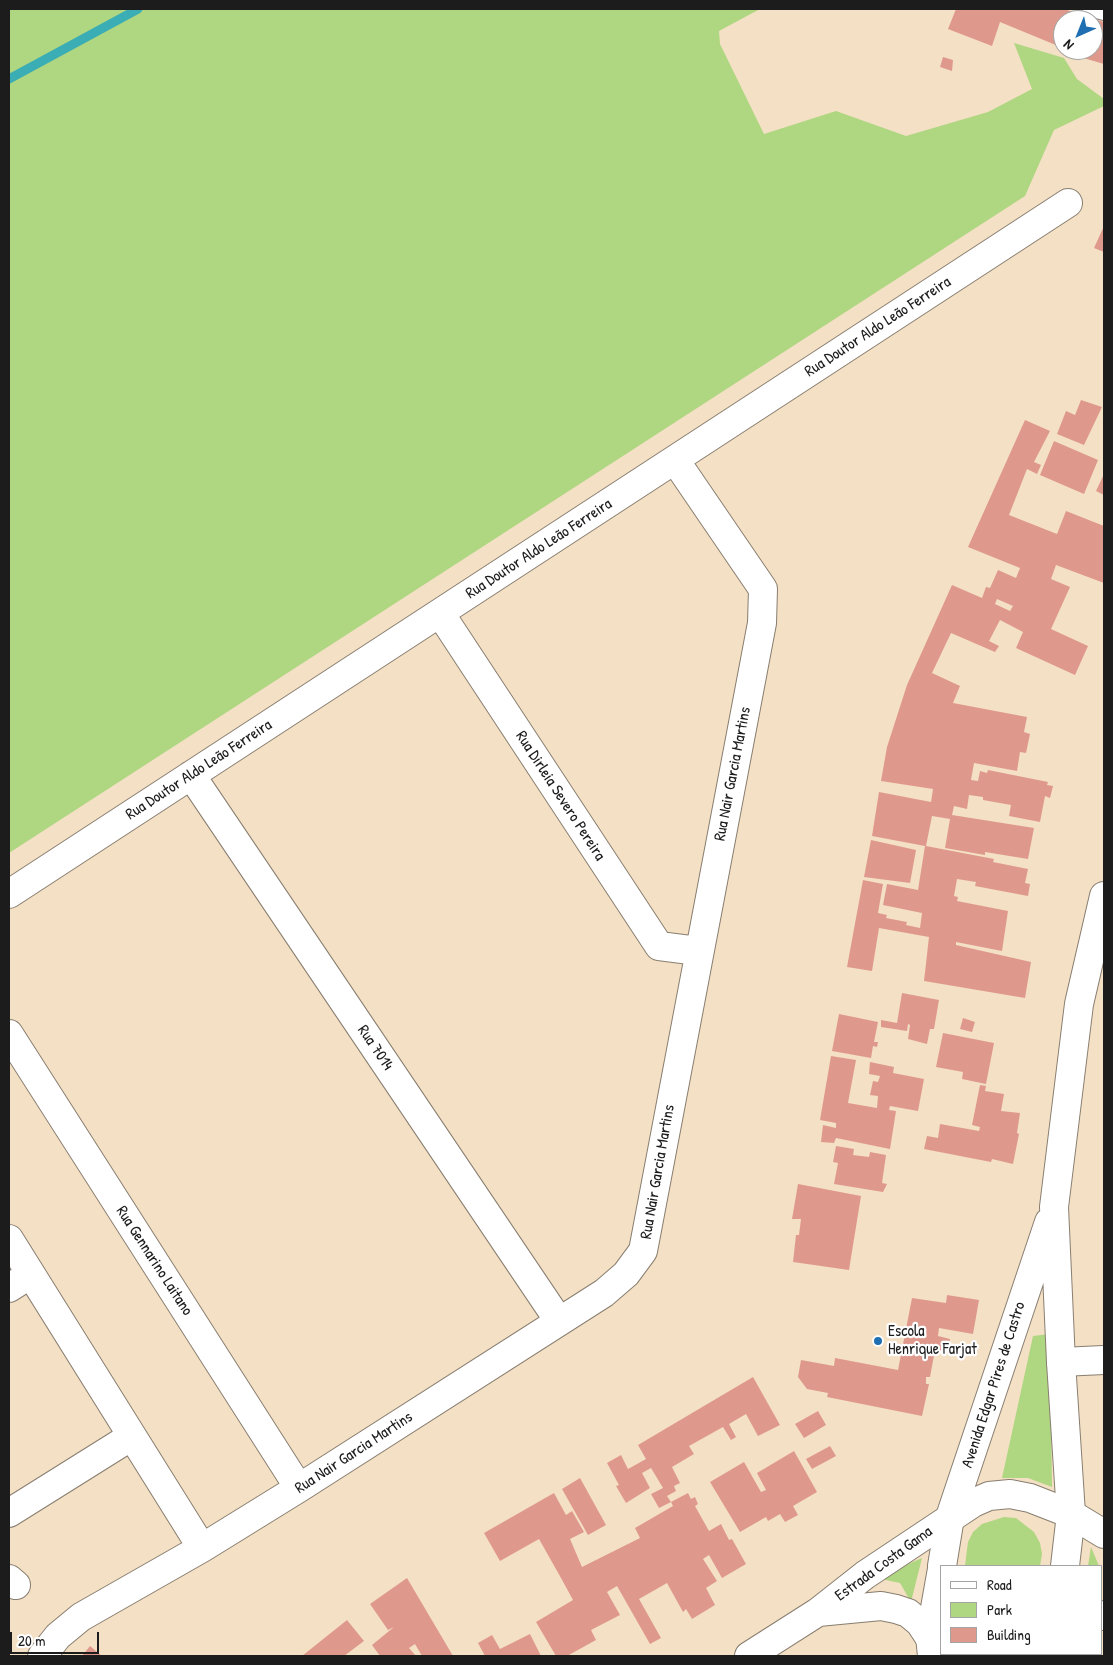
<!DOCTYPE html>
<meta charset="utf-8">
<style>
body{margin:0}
#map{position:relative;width:1113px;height:1665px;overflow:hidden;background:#f4e0c5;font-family:"Patrick Hand",sans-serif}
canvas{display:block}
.frame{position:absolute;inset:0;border:10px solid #1c1c1c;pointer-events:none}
.legend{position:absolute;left:940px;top:1565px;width:162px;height:90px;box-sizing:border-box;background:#fff;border:1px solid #a4a4a4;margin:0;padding:6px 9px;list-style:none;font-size:15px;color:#1c1c1c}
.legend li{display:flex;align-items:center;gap:10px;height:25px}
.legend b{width:25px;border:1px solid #a4a4a4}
.north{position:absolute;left:1053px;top:10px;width:50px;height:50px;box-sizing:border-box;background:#fff;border:1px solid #a4a4a4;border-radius:50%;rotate:224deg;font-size:14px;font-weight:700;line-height:20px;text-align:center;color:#1c1c1c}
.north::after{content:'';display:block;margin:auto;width:18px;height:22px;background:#1f6fb2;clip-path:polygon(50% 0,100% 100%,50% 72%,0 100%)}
.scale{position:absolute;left:10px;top:1632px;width:89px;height:22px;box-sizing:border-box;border:2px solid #1c1c1c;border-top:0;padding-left:6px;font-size:15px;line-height:18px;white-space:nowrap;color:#1c1c1c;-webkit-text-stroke:4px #fff;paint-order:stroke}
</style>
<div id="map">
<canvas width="1113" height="1665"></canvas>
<div class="frame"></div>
<ul class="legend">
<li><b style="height:6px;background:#fff"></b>Road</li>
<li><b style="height:14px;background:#afd681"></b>Park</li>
<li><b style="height:14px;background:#df998c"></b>Building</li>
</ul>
<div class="north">N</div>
<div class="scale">20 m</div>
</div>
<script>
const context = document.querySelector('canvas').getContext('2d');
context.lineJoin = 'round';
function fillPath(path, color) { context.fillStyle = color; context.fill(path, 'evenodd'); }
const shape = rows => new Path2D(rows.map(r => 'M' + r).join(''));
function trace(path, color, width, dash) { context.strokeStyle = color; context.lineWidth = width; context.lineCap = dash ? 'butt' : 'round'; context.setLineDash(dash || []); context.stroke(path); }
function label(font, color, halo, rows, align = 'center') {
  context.font = font + ' "Patrick Hand",sans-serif'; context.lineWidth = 4.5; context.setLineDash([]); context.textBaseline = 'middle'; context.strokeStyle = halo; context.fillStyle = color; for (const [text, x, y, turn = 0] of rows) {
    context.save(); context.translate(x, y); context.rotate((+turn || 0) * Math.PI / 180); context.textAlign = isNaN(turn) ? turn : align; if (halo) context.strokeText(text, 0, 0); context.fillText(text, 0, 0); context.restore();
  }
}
fillPath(shape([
 [9,9,760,9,719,31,720,44,764,134,836,111,906,136,988,112,1032,89,1014,43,1064,58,1077,79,1104,99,1104,106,1054,130,1025,196,9,853],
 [1050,1334,1052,1487,1028,1478,1002,1478,1033,1336],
 [1004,1517,1016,1518,1034,1532,1040,1543,1042,1554,1040,1566,965,1566,968,1542,973,1532,982,1524],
 [1091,1547,1099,1566,1088,1566],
 [922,1558,911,1602,900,1583,876,1578],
 [972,1654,1016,1654,1012,1656,976,1656]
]), '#afd681');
trace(shape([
 [9,79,138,9]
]), '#3badb4', 9);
fillPath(shape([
 [956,9,1064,9,1091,18,1063,20,1063,48,1000,22,992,46,948,29],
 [1094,19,1104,22,1104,64,1080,57,1082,50,1093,50],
 [943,57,953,60,952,71,940,67],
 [1104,226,1104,252,1094,248],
 [1081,400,1102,407,1084,445,1057,434,1066,411,1075,415],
 [1025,420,1050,431,1034,462,1041,465,1037,474,1027,469,1009,515,1057,534,1066,511,1104,526,1104,583,1056,565,1051,579,1070,587,1051,629,1088,646,1075,675,1016,648,1023,632,1000,620,989,641,999,646,995,652,951,633,932,673,960,686,953,703,1027,717,1024,732,1030,734,1026,753,1020,752,1017,771,974,763,971,780,978,781,980,771,987,773,988,770,1048,782,1047,785,1053,786,1050,798,1045,796,1040,822,1009,816,1011,805,983,800,983,797,969,795,967,809,954,806,952,815,1034,828,1028,859,985,852,985,855,945,848,950,819,932,816,926,846,994,859,993,862,1028,869,1025,883,1030,884,1028,896,975,886,976,882,957,879,954,896,958,897,957,901,1008,911,1002,951,956,942,956,945,1031,962,1025,998,924,981,929,937,879,928,872,971,847,967,863,880,883,884,878,913,887,915,886,918,907,922,906,925,920,928,922,913,883,905,887,884,918,890,925,846,872,836,879,792,931,802,933,789,881,781,887,747,907,685,952,585,982,598,986,587,990,588,998,570,1016,578,1020,568,968,547],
 [997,599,1013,606,1010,611,995,604],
 [1054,441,1098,460,1084,494,1040,475],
 [1104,474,1104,495,1096,491],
 [871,840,916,850,910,883,864,877],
 [902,993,939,1000,934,1029,930,1029,927,1044,908,1039,910,1025,908,1024,907,1031,881,1027,881,1020,897,1023],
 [839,1014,878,1022,874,1042,878,1042,877,1047,873,1046,871,1058,832,1051],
 [963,1018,975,1022,972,1032,960,1029],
 [943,1033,994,1043,986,1084,962,1079,963,1072,936,1067],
 [831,1056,856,1060,848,1103,877,1108,878,1096,870,1095,873,1081,878,1082,880,1076,869,1074,870,1062,894,1067,893,1073,924,1079,918,1111,890,1106,889,1110,896,1111,890,1149,836,1138,834,1143,821,1142,823,1125,836,1128,836,1123,820,1120],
 [980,1085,986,1086,985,1091,1004,1094,1001,1111,1020,1113,1017,1133,1019,1134,1013,1164,992,1159,991,1162,924,1149,927,1136,938,1138,940,1124,979,1131,980,1127,972,1125],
 [836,1146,854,1149,853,1155,869,1157,870,1152,886,1155,882,1183,887,1184,883,1192,834,1184,838,1163,833,1162],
 [798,1184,861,1196,849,1270,793,1262,796,1235,799,1235,801,1219,792,1219],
 [947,1295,979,1300,973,1334,939,1328,938,1336,950,1339,948,1353,935,1350,930,1377,926,1377,926,1384,929,1384,922,1416,827,1397,828,1393,807,1389,798,1377,801,1360,834,1366,835,1358,898,1370,912,1298,946,1303],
 [753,1377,780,1425,758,1436,746,1414,729,1424,736,1437,731,1440,723,1427,689,1446,694,1454,672,1467,680,1483,674,1486,676,1491,667,1496,671,1502,659,1508,651,1494,663,1488,651,1468,642,1473,650,1488,626,1503,616,1486,619,1485,607,1463,621,1455,628,1469,646,1459,638,1445],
 [818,1411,826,1425,804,1438,795,1424],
 [830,1446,836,1456,812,1469,806,1459],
 [794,1451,817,1492,793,1506,798,1515,785,1522,780,1514,768,1521,766,1517,740,1532,710,1482,744,1462,761,1492,766,1490,757,1473],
 [580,1478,606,1525,588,1535,562,1489],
 [554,1493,566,1515,572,1511,584,1532,570,1539,582,1567,640,1538,635,1528,673,1506,671,1502,688,1493,691,1499,695,1497,698,1504,695,1506,709,1531,721,1524,729,1540,732,1539,746,1564,722,1578,709,1555,703,1559,717,1581,706,1588,715,1605,692,1619,686,1609,683,1612,667,1583,639,1599,661,1638,650,1644,617,1586,607,1592,620,1615,591,1630,596,1640,567,1656,556,1656,536,1622,573,1600,561,1578,579,1567,561,1578,539,1539,500,1561,484,1533],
 [407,1578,453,1656,422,1656,415,1644,409,1648,416,1656,380,1656,372,1645,394,1627,388,1630,370,1604],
 [347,1620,364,1641,344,1656,302,1656],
 [530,1634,541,1656,485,1656,478,1643,492,1635,500,1649],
 [90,1646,102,1656,82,1656]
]), '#df998c');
const lane = shape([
 [1089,9,1104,13]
]);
const street = shape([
 [440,613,659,946,698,951],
 [191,775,559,1321],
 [9,894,1068,203],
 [9,1034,299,1488],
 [9,1239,202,1548],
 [9,1288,31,1274],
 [1061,1362,1104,1360],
 [9,1513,132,1436],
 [1071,1514,1104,1534],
 [9,1579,16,1585],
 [1102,1616,1104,1615],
 [42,1656,58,1636,81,1617,202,1548,299,1488,604,1293,626,1274,643,1251,762,623,763,589,675,460]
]);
const secondary = shape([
 [818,1612,881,1606,896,1609,908,1613,920,1623,939,1652],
 [749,1656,818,1612,865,1575,973,1503,989,1496,1010,1494,1030,1498,1071,1514]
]);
const primary = shape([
 [942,1566,950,1517,1049,1222],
 [1065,1566,1071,1514,1061,1362,1054,1207,1079,1004,1104,896],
 [932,1656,930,1636,942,1569],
 [1053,1656,1054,1654]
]);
trace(lane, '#887e70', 16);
trace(street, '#887e70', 30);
trace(secondary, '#887e70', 30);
trace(primary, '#887e70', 30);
trace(lane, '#fff', 14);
trace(street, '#fff', 28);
trace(secondary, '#fff', 28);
trace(primary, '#fff', 28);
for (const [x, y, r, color] of [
 [878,1341,5,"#1f6fb2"]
]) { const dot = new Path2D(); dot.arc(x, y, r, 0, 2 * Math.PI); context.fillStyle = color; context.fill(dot); trace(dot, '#fff', 2); }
label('16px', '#1c1c1c', '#fff', [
 ["Rua Doutor Aldo Leão Ferreira",878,327,-33],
 ["Rua Doutor Aldo Leão Ferreira",539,549,-33],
 ["Rua Doutor Aldo Leão Ferreira",199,770,-33],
 ["Rua Nair Garcia Martins",733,774,-79],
 ["Rua Dirleia Severo Pereira",560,796,57],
 ["Rua 7014",375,1048,56],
 ["Rua Nair Garcia Martins",658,1172,-80],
 ["Rua Gennarino Laitano",154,1261,57],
 ["Avenida Edgar Pires de Castro",994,1385,-72],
 ["Rua Nair Garcia Martins",354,1453,-33],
 ["Estrada Costa Gama",884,1564,-36]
]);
label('16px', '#1c1c1c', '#fff', [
 ["Escola",888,1332],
 ["Henrique Farjat",888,1350]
], 'left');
</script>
